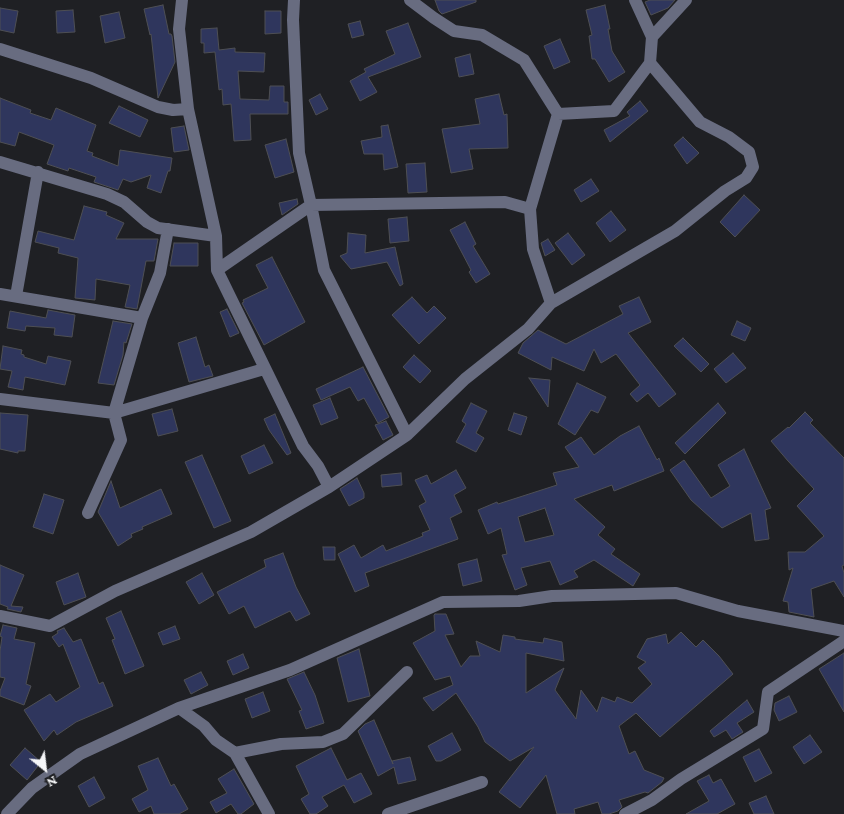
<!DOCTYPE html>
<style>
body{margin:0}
#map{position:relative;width:844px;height:814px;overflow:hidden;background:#1f2024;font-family:"Crimson Pro",serif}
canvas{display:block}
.north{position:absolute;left:20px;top:744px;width:50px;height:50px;-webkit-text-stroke:4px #1f2024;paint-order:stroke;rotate:151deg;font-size:14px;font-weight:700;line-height:20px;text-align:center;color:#f4f5f7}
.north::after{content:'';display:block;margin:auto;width:18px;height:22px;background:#f4f5f7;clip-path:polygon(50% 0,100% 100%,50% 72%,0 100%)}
</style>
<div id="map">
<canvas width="844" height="814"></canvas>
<div class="north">N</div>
</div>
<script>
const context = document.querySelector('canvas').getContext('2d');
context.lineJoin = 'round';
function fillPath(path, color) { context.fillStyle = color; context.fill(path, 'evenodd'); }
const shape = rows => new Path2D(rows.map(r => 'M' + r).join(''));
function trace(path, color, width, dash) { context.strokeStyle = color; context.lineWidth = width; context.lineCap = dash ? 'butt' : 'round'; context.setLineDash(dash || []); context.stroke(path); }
const building = shape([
 [435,0,476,0,476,2,442,14,439,11,435,0],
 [650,0,675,0,668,8,651,15,645,2,650,0],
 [163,5,169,34,171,34,172,36,175,62,158,98,151,34,150,35,144,9,163,5],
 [605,5,610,29,608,29,612,51,625,72,609,82,595,59,592,59,589,36,592,35,586,10,605,5],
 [0,8,18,11,14,33,0,30,0,8],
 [73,10,75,32,57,33,56,11,73,10],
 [265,11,281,11,281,33,265,34,265,11],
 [119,12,125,38,105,43,100,16,119,12],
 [360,21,364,35,352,38,348,24,360,21],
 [408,23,421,57,368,77,377,92,360,101,350,81,366,72,364,69,395,54,386,31,408,23],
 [217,28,219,50,235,48,235,52,265,53,264,72,238,71,240,99,269,100,270,86,284,86,284,102,288,102,288,114,250,114,251,140,234,141,231,104,223,105,222,89,219,90,215,52,204,53,204,43,201,43,201,29,217,28],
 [560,39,570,62,554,69,544,46,560,39],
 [470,54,474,74,459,77,455,58,470,54],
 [320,94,328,109,316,115,309,100,320,94],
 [499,94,504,115,507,114,508,148,469,149,473,169,451,173,442,129,480,124,475,99,499,94],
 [0,98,31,110,30,113,51,120,56,108,96,125,87,151,93,153,92,156,118,166,120,150,172,158,170,171,168,171,161,193,147,188,151,175,131,182,123,179,118,190,94,182,96,177,69,168,68,171,47,164,54,145,19,132,15,146,0,142,0,98],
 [640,101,648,111,610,142,604,130,630,116,627,112,640,101],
 [119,106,148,120,140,137,109,123,119,106],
 [388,125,398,167,384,170,383,154,364,154,361,141,382,137,381,126,388,125],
 [184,126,189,150,174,152,171,128,184,126],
 [683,137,699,153,687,164,674,145,683,137],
 [286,139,294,172,275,178,265,145,286,139],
 [425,163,427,192,408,193,406,164,425,163],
 [591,179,599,191,581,202,574,190,591,179],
 [744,195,760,210,735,237,720,222,744,195],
 [297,199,298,204,282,215,279,203,297,199],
 [84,206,107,212,106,215,124,223,116,239,158,239,154,261,146,261,137,309,125,307,130,285,96,279,95,300,75,298,78,258,58,253,59,248,35,242,38,231,74,240,84,206],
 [611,211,626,230,610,242,596,223,611,211],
 [407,217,409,241,390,243,388,219,407,217],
 [465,222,476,244,473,246,490,274,476,283,469,272,471,270,450,230,465,222],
 [348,233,366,235,365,253,395,247,403,284,400,286,387,262,351,269,340,256,347,253,348,233],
 [568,233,585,255,572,265,555,243,568,233],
 [548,239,555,250,545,256,541,243,548,239],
 [174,243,198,243,198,266,170,266,174,243],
 [272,257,305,322,264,345,242,303,244,302,243,300,268,288,256,265,272,257],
 [412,297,427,313,434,306,446,318,419,344,392,315,412,297],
 [639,297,651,322,628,333,676,394,659,407,648,393,637,402,630,394,640,385,616,354,601,363,594,349,584,371,552,357,551,370,518,353,523,343,538,330,566,344,623,314,619,306,639,297],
 [227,309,239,333,230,337,220,312,227,309],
 [48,310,75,315,72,337,54,335,55,328,26,326,25,331,7,328,10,311,46,318,48,310],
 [113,321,132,324,126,343,124,342,123,355,114,385,98,383,113,321],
 [737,321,751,328,745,341,731,335,737,321],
 [196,337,205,367,209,365,213,376,189,382,178,343,196,337],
 [683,338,709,364,701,372,674,346,683,338],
 [3,346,22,350,21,354,24,355,24,357,46,364,48,356,71,361,65,385,25,377,23,390,8,387,12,371,0,369,3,346],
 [733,353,746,368,726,383,714,369,733,353],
 [414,355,431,371,420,383,403,367,414,355],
 [363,367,389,417,378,423,364,398,358,401,350,387,321,400,316,389,363,367],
 [529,378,550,380,548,407,529,378],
 [577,383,606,397,598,413,591,410,575,435,558,424,577,383],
 [330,398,338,418,321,425,313,405,330,398],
 [471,403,487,411,476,433,484,438,476,452,456,442,466,424,462,421,471,403],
 [718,403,726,413,685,454,675,443,718,403],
 [172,409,178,431,158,436,152,414,172,409],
 [805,412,813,420,810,423,844,458,844,565,842,566,844,573,844,597,834,581,811,589,814,617,789,612,788,602,783,601,793,568,789,570,788,552,805,552,824,536,797,506,814,489,788,461,771,441,788,427,789,428,805,412],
 [0,413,28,415,25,451,18,451,18,453,0,449,0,413],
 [514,413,527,417,521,435,508,430,514,413],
 [275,414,291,453,287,455,269,430,264,419,275,414],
 [386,421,393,435,383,440,375,425,386,421],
 [639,426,657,460,659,458,664,471,614,491,612,485,574,499,605,527,598,535,615,549,611,554,640,574,633,586,594,560,574,571,578,577,560,585,550,561,521,568,527,585,515,590,502,555,507,554,501,528,488,534,478,510,497,502,498,504,557,485,553,473,579,467,565,447,581,437,594,455,620,436,639,426],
 [545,508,554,535,525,542,518,517,545,508],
 [264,445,273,463,249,474,241,456,264,445],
 [744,449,771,508,765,510,769,539,755,541,751,513,722,528,691,500,670,470,684,460,711,498,730,486,718,465,744,449],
 [202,455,231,521,214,528,185,462,202,455],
 [456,470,466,488,454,495,462,512,450,518,458,539,365,573,369,586,355,592,338,554,354,545,361,558,383,545,386,551,423,536,422,533,430,530,419,506,426,502,415,480,427,475,431,484,456,470],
 [401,473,402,485,382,487,381,475,401,473],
 [357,478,364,493,364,498,349,506,340,489,357,478],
 [111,481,120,508,161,489,172,514,142,527,143,529,131,534,132,537,118,546,98,512,111,481],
 [44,494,64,500,53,534,33,527,44,494],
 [323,547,335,547,335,560,324,560,323,547],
 [283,553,296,587,310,614,296,621,290,611,255,628,244,606,229,614,217,592,266,567,264,560,283,553],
 [477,559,482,581,463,586,458,564,477,559],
 [0,565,24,575,11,606,23,607,21,612,7,609,8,607,0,604,0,565],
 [78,573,86,597,64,605,56,582,78,573],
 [202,573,214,595,199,604,186,582,202,573],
 [121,611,144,666,125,674,112,640,115,639,106,618,121,611],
 [435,614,446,614,454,634,445,635,461,667,470,656,480,656,476,641,500,652,503,635,515,637,515,639,543,643,544,638,562,642,564,661,526,653,526,693,564,668,555,690,576,719,581,690,597,712,602,697,615,702,617,697,632,703,652,684,638,668,646,662,637,657,647,639,666,634,668,644,681,632,696,647,703,640,719,656,733,674,660,737,636,713,619,726,629,754,635,751,644,770,664,778,662,782,648,793,645,792,619,800,622,807,618,811,609,814,602,814,598,802,574,809,575,814,557,814,546,775,520,808,499,792,534,747,510,761,485,742,478,727,456,693,433,711,423,698,453,685,450,676,435,680,413,643,435,631,434,615,435,614],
 [3,625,17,628,14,639,35,643,26,684,31,686,24,705,0,696,0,691,5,678,0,677,0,651,2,637,0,636,3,625],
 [175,626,180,639,163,645,158,633,175,626],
 [64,628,73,642,81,639,99,684,103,682,113,706,76,722,57,735,54,730,44,741,24,710,50,694,56,702,80,687,63,644,59,647,52,637,58,633,57,631,64,628],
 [359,649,370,696,348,702,337,658,359,649],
 [844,653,844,712,819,669,844,653],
 [243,654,249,668,233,675,227,661,243,654],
 [201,672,208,685,191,694,184,680,201,672],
 [304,672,315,695,324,723,306,729,299,711,302,710,287,679,304,672],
 [263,692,270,711,252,718,245,699,263,692],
 [789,696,797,712,779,721,774,710,775,703,789,696],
 [747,700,754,712,737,723,743,732,732,739,726,730,714,737,710,731,747,700],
 [374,720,393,764,392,761,410,757,416,780,398,784,394,767,378,776,358,731,365,724,374,720],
 [452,733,461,750,441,761,436,761,428,746,452,733],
 [810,735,822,752,804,764,793,747,810,735],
 [25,748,41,762,27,780,10,765,25,748],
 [331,748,347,780,361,773,372,794,354,803,344,785,322,797,328,806,316,814,310,814,301,799,309,794,296,766,331,748],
 [759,749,772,773,755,782,743,757,759,749],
 [158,758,171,786,174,784,188,809,179,814,154,814,151,806,139,812,132,799,148,790,138,766,158,758],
 [234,769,254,804,241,814,238,814,231,804,216,813,210,802,227,793,218,779,234,769],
 [709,775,713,783,721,779,735,804,717,814,686,814,709,801,697,781,709,775],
 [94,777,105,798,89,807,78,786,94,777],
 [766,796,774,814,754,814,749,803,766,796]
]);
fillPath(building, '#2f365d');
trace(building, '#4e4f54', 1);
trace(shape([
 [182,0,179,29,188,109,216,236,217,270,303,446,318,466,329,487],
 [294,0,293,20,299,153,311,205,324,270,407,435],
 [410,0,434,18,454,31,482,35,524,60,558,114,530,209],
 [635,0,652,37],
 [0,49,91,78,158,107,173,110,188,109],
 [558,114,614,111,650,63],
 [0,162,107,194,124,202,147,222,158,228,216,236],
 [217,270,311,205,505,202,530,209,533,249,551,303],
 [0,294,142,318],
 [16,296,38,172],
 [0,399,114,413,264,369],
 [88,513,121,440,114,413,142,318,160,273,168,229],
 [0,616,50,626,115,591,251,532,329,487,407,435,465,379,528,329,551,303,675,231,725,191,746,178,753,167,749,152,729,137,700,122,650,63,652,37,686,0],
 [179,708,204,726,216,740,235,753,269,814],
 [235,753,281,744,323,742,343,734,407,672],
 [7,814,32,788,80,754,179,708,290,670,443,602,519,601,552,596,676,593,738,611,844,631],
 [388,814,482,782],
 [625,814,652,800,681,779,763,729,768,692,844,641]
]), '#686c80', 12);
</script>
